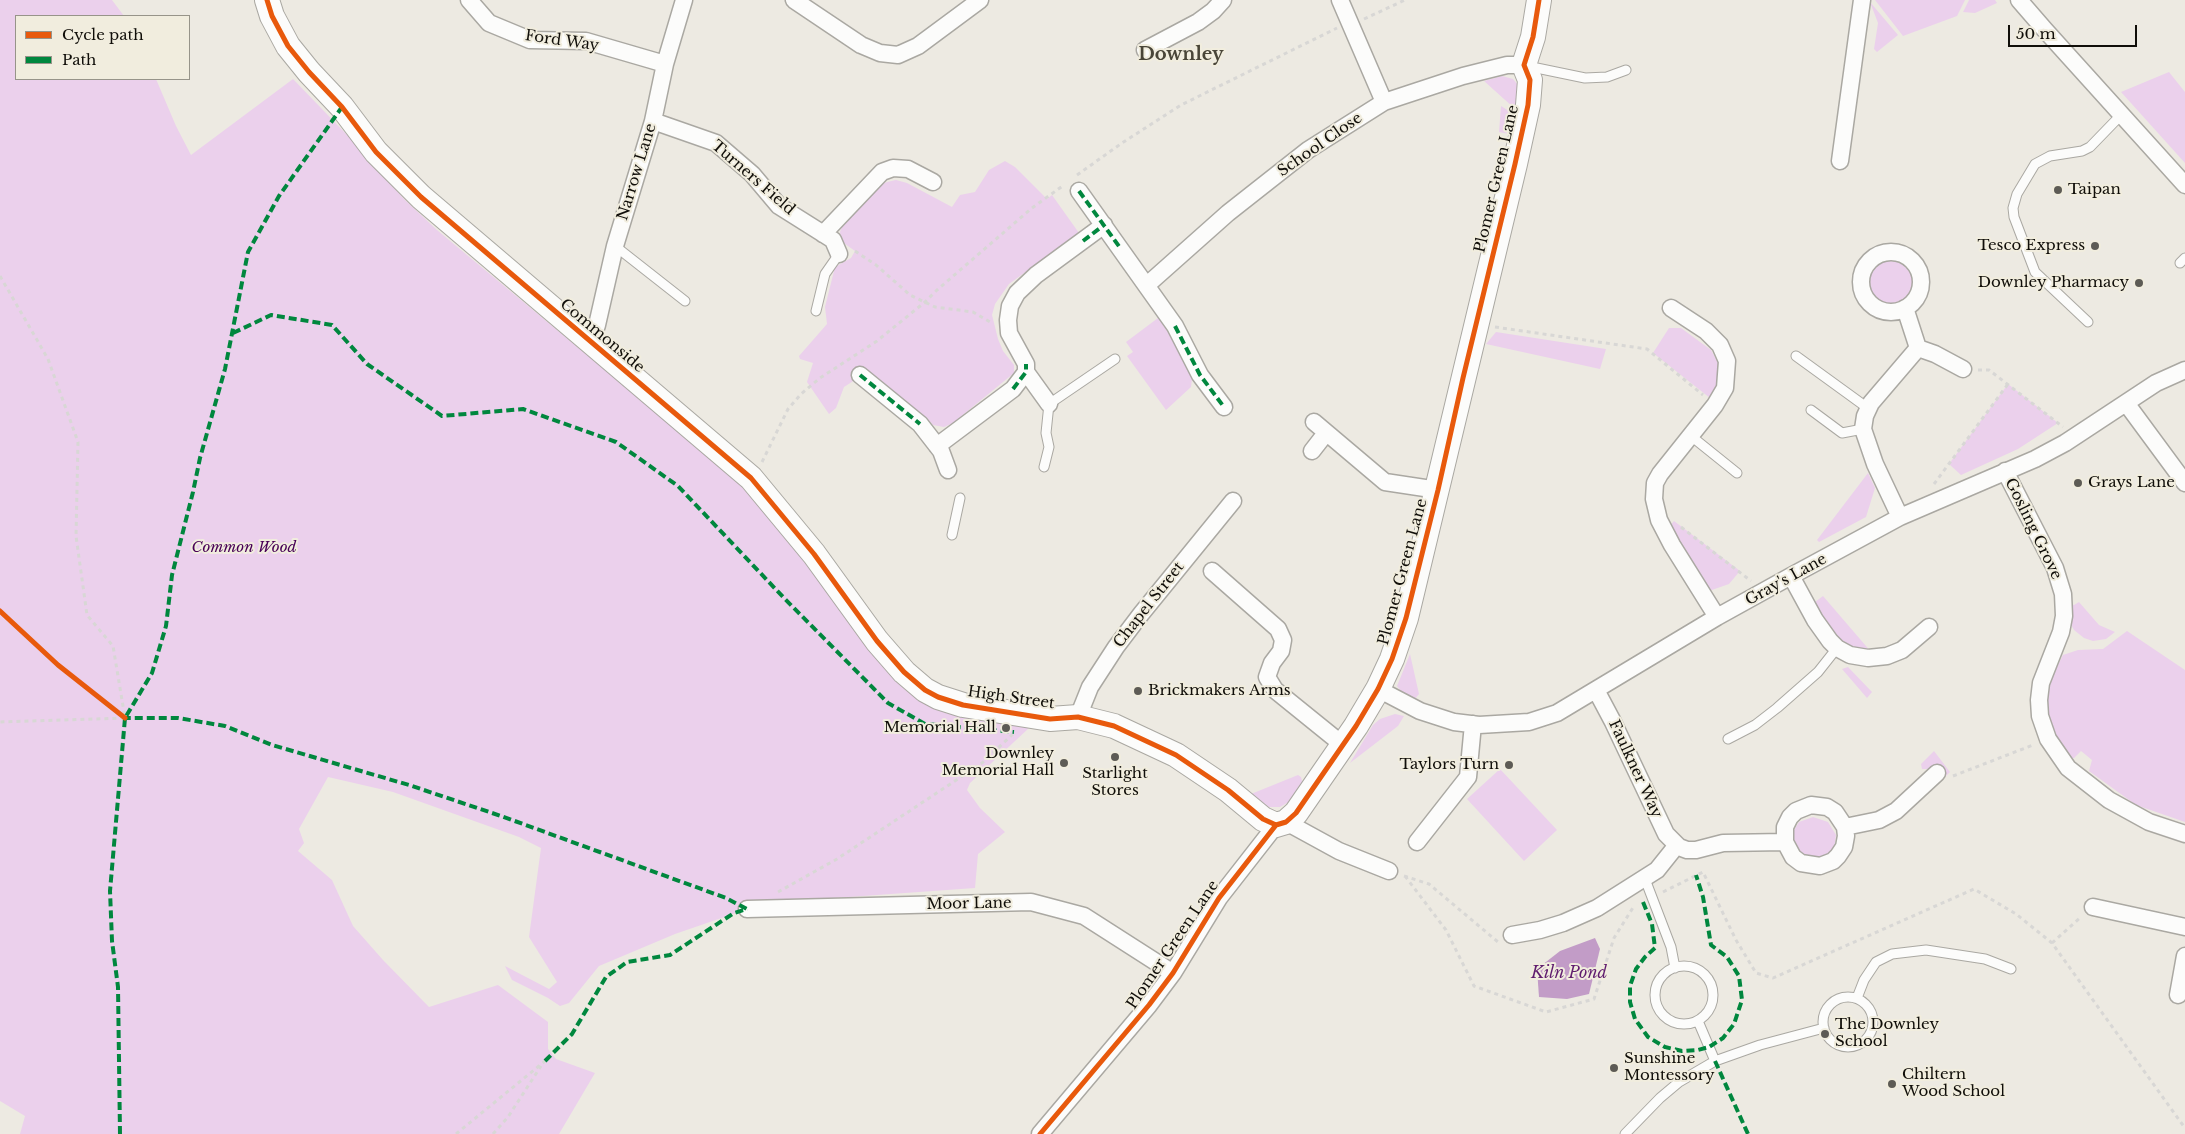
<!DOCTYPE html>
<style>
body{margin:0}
#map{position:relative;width:2185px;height:1134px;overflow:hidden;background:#edeae2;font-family:"Libre Baskerville",serif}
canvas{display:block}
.legend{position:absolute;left:15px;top:15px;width:175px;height:65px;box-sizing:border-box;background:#f1edde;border:1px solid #979489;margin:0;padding:6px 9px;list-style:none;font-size:15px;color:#100e09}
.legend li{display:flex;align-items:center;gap:10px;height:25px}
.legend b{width:25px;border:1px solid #979489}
.scale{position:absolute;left:2008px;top:25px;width:129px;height:22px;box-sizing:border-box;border:2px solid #100e09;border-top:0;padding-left:6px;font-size:15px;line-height:18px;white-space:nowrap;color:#100e09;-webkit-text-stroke:4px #f1edde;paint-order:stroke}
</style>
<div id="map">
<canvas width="2185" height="1134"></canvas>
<ul class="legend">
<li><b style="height:6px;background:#e8590c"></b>Cycle path</li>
<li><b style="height:6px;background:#00873e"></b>Path</li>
</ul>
<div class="scale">50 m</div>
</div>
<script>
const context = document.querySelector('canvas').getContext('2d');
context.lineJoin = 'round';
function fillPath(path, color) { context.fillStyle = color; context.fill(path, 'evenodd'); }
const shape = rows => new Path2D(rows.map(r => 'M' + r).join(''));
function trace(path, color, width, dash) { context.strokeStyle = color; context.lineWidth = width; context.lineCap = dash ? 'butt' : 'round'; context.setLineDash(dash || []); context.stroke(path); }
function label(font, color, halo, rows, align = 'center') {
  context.font = font + ' "Libre Baskerville",serif'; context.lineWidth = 4; context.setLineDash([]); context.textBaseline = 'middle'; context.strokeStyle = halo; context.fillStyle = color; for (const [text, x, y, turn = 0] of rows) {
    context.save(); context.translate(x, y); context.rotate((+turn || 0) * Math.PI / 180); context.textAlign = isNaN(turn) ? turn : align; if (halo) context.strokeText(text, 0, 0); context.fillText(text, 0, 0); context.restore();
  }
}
fillPath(shape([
 [0,0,112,0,124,16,16,16,16,79,156,79,176,126,191,155,293,79,349,137,404,199,437,230,731,475,945,710,1029,728,970,783,967,790,980,808,1005,832,978,854,975,888,765,903,675,934,599,966,569,1003,560,1006,548,998,512,980,505,966,549,989,557,982,529,937,541,848,519,837,393,792,328,777,299,829,304,843,298,851,332,880,353,926,383,960,429,1007,498,985,548,1022,548,1049,556,1059,595,1073,559,1134,20,1134,25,1116,0,1101],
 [1875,0,1965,0,1957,16,1903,36],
 [1969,0,1995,0,1997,3,1975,13,1963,12],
 [1870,2,1898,35,1877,52,1874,49,1878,23],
 [2169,72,2185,92,2185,163,2121,92],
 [1502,76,1513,79,1518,85,1520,92,1519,109,1514,108,1484,81],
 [1501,106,1517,116,1510,134,1499,132],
 [1005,161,1015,167,1047,199,1052,195,1079,233,1009,284,995,304,992,315,998,339,1003,351,1014,365,1014,373,953,423,944,427,933,425,926,417,923,419,869,371,844,387,836,408,829,414,807,382,813,363,800,359,799,356,827,324,825,307,835,267,851,258,855,251,841,241,840,232,842,227,881,185,887,182,896,180,907,183,952,207,960,195,975,192,989,170],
 '1867 284a23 23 0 1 1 46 0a23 23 0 1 1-46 0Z',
 [1158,318,1176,342,1188,364,1192,379,1191,387,1166,410,1127,356,1133,352,1126,342],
 [1669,328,1681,328,1711,350,1718,363,1718,377,1715,393,1710,398,1653,353],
 [1496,332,1606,349,1600,369,1486,344],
 [2008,384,2058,423,2018,449,1961,475,1949,464],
 [1868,473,1875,488,1866,517,1819,542,1817,540],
 [1674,521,1740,571,1729,584,1709,591,1668,528],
 [1823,596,1872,653,1864,652,1839,641,1817,611,1815,602],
 [2079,602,2099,625,2115,632,2106,639,2093,641,2084,638,2074,630,2069,621,2070,604,2074,605],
 [2127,631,2185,670,2185,822,2136,805,2089,771,2092,760,2081,751,2074,758,2070,758,2057,742,2047,717,2046,697,2050,681,2063,655,2078,650,2103,649],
 [1410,654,1419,694,1414,700,1406,697,1397,686],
 [1848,667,1872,692,1867,698,1842,669],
 [1395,714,1404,716,1398,726,1350,763,1373,725,1380,719],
 [1934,751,1950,772,1946,776,1929,769,1922,769,1921,764],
 [1500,769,1557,830,1524,861,1467,799],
 [1298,775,1301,777,1303,785,1292,800,1280,807,1269,807,1251,794],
 [1813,817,1828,822,1836,835,1834,849,1824,860,1797,856,1791,835,1799,822]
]), '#ebd0ec');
fillPath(shape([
 [1595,938,1600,949,1589,994,1567,999,1539,997,1537,969,1560,951]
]), '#c29cc7');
const lane = shape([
 [1527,66,1585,78,1607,77,1626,70],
 [615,246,685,301],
 [2180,263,2185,258],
 [816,311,825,274,839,254],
 [2088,322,2035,272,2014,217,2013,208,2017,194,2035,164,2050,156,2082,151,2090,147,2121,115],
 [1796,356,1869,409],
 [1811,410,1842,433,1863,429],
 [1691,436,1737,473],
 [1044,467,1049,447,1046,433,1049,404,1115,359],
 [952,535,960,498],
 [1728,739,1755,725,1777,708,1818,672,1837,648],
 [1645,879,1671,947,1675,968],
 '1655 995a29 29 0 1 1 58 0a29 29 0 1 1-58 0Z',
 '1823 1022a25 25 0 1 1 50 0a25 25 0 1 1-50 0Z',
 [1857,998,1864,980,1876,962,1892,954,1926,950,1985,959,2011,969],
 [1698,1021,1715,1061],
 [1625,1134,1660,1098,1679,1082,1715,1061,1760,1045,1824,1028]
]);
const street = shape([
 [469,0,489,23,530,40,586,41,665,64],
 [794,0,861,45,880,53,898,55,918,46,980,0],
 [1340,0,1384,102],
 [2019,0,2045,30,2185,185],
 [1145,50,1198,22,1213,11,1223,0],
 [653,121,716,143,752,174,779,206,833,240,839,254],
 [1840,161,1862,0],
 [1079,191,1175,326,1200,375,1224,407],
 [823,234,882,172,893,168,908,169,933,182],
 '1861 282a30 30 0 1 1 60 0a30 30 0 1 1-60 0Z',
 [1147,285,1228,213,1308,150,1384,102,1463,76,1507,65,1524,65],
 [1671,308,1706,331,1720,345,1727,361,1725,388,1715,405,1660,474,1655,483,1654,499,1659,520,1672,545,1717,617],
 [591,343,597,325,615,246,653,121,665,64,684,0],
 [1918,348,1935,354,1963,369],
 [1026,372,1049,404],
 [860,375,920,424,941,451,948,470],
 [2126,403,2185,483],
 [1314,422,1385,482,1438,490],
 [937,446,1013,389,1026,372,1026,364,1009,333,1008,320,1010,306,1017,293,1036,275,1104,225],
 [1312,451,1326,433],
 [2005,471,2055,568,2063,594,2064,616,2061,632,2041,683,2039,700,2040,716,2048,739,2068,768,2109,800,2149,822,2185,834],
 [1900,517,1875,464,1863,429,1865,416,1871,403,1918,348,1905,308],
 [1212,571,1278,629,1283,640,1281,651,1272,663,1267,677,1275,690,1343,745],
 [1791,576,1815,620,1830,641,1837,648,1850,655,1868,658,1887,656,1902,650,1929,627],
 [1378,689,1420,711,1454,722,1479,725,1529,722,1557,713,1717,617,1791,576,1900,517,2035,459,2065,443,2156,383,2185,370],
 [1596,690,1613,722,1666,834,1679,847,1687,850,1696,850,1723,843,1785,842,1785,827,1790,817,1796,811,1811,805,1827,807,1835,812,1845,827,1879,820,1896,811,1937,773],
 [1078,717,1090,687,1116,647,1141,614,1233,501],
 [1286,822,1339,851,1389,871],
 [1417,842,1468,777,1473,724],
 [1785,842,1793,857,1801,863,1820,866,1833,861,1838,856,1844,847,1846,836,1845,827],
 [2093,907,2185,927],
 [747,909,1031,902,1084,916,1173,973],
 [1512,935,1540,930,1563,923,1597,908,1657,870,1677,845],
 [2178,995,2185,956],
 [1040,1134,1149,1005,1173,973,1219,898,1276,825]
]);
const secondary = shape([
 [267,0,272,16,288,46,309,72,342,107,376,152,421,197,751,478,814,554,877,641,904,672,925,690,938,697,963,705,1050,719,1078,717,1114,726,1176,755,1228,790,1263,819,1276,825,1286,822,1296,813,1356,726,1378,689,1392,659,1406,618,1515,164,1528,105,1530,80,1524,65,1533,37,1539,0]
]);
trace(lane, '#aaa8a2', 11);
trace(street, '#aaa8a2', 19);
trace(secondary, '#aaa8a2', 26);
trace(shape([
 [1364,19,1405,0],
 [1077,175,1122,143,1181,105,1337,28],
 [855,251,876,265,910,295,935,307,973,312,992,323],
 [0,276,48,359,78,442,76,536,87,615,113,646,125,718,0,722],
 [1495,327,1647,349,1703,395],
 [1978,370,1989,370,2063,427],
 [762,462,788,409,801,394,820,378,877,341,925,302,937,290,1032,208,1064,185],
 [1934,484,2008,384],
 [1681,527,1751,581],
 [1953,776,2033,745],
 [1404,876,1429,884,1498,942],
 [1405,876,1446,930,1474,986,1546,1012,1594,999,1614,938,1634,906],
 [778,892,837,859,982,763,1013,734],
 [1663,892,1703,872,1736,940,1756,973,1773,978,1974,889,2016,914,2052,943,2185,1128],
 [2052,943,2081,917],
 [456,1134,545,1061],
 [493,1134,508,1117,541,1066]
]), '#d8d7d5', 3, [4, 4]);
trace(lane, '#fcfcfb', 9);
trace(street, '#fcfcfb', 16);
trace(secondary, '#fcfcfb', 24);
trace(shape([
 [1079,191,1121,249],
 [1083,241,1104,225],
 [1175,326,1200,375,1224,407],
 [233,333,271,315,332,325,367,364,442,416,523,409,616,442,678,486,784,598,888,703,925,724,1014,732],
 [860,375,920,424],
 [1013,389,1026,372,1026,364],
 [123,717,125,718,178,718,225,726,272,745,409,785,501,816,726,898,747,909],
 [1643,902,1652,924,1655,948,1645,957,1636,969,1630,986,1630,1002,1635,1019,1648,1037,1665,1047,1682,1051,1698,1050,1709,1047,1723,1038,1734,1024,1742,1000,1739,976,1727,957,1711,945,1703,897,1696,875],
 [545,1061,572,1034,606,977,627,962,670,955,734,913,747,909],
 [1715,1061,1748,1134],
 [120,1134,118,987,112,941,110,891,125,718,152,673,166,626,172,575,193,492,200,458,225,369,248,252,279,196,342,107]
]), '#00873e', 4, [8, 4]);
trace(shape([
 [267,0,272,16,288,46,309,72,342,107,376,152,421,197,751,478,814,554,877,641,904,672,925,690,938,697,963,705,1050,719,1078,717,1114,726,1176,755,1228,790,1263,819,1276,825],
 [0,611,58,665,125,718],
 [1040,1134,1149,1005,1173,973,1219,898,1276,825,1286,822,1296,813,1356,726,1378,689,1392,659,1406,618,1438,490,1463,378,1515,164,1528,105,1530,80,1524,65,1533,37,1539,0]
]), '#e8590c', 5);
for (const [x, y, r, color] of [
 [2058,190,5,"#5d5b55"],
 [2095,246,5,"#5d5b55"],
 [2139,283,5,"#5d5b55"],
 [2078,483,5,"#5d5b55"],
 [1138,691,5,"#5d5b55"],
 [1006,728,5,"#5d5b55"],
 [1115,757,5,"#5d5b55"],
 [1064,763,5,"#5d5b55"],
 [1509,765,5,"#5d5b55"],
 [1825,1034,5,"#5d5b55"],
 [1614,1068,5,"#5d5b55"],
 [1892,1084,5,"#5d5b55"]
]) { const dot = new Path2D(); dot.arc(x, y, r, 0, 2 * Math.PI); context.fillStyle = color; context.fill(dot); trace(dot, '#f1edde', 2); }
label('15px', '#100e09', '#f1edde', [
 ["Ford Way",562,41,8],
 ["School Close",1320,145,-35],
 ["Narrow Lane",637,172,-73],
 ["Turners Field",753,178,41],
 ["Plomer Green Lane",1497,179,-77],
 ["Commonside",602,336,40],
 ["Gosling Grove",2033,529,64],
 ["Plomer Green Lane",1403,572,-75],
 ["Gray's Lane",1786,580,-29],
 ["Chapel Street",1149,605,-52],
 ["High Street",1011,698,8],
 ["Faulkner Way",1635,769,65],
 ["Moor Lane",969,904,-1],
 ["Plomer Green Lane",1173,945,-56]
]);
label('15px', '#100e09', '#f1edde', [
 ["Taipan",2068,190],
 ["Tesco Express",2085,246,"right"],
 ["Downley Pharmacy",2129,283,"right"],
 ["Grays Lane",2088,483],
 ["Brickmakers Arms",1148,691],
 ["Memorial Hall",996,728,"right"],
 ["Downley",1054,754,"right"],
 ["Memorial Hall",1054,771,"right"],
 ["Taylors Turn",1499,765,"right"],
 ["Starlight",1115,774,"center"],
 ["Stores",1115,791,"center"],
 ["The Downley",1835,1025],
 ["School",1835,1042],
 ["Sunshine",1624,1059],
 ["Montessory",1624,1076],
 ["Chiltern",1902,1075],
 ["Wood School",1902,1092]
], 'left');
label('italic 15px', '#480056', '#f1edde', [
 ["Common Wood",244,548]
]);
label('italic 16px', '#601d6f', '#f1edde', [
 ["Kiln Pond",1569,973]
]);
label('bold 18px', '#494538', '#f1edde', [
 ["Downley",1181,55]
]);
</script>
